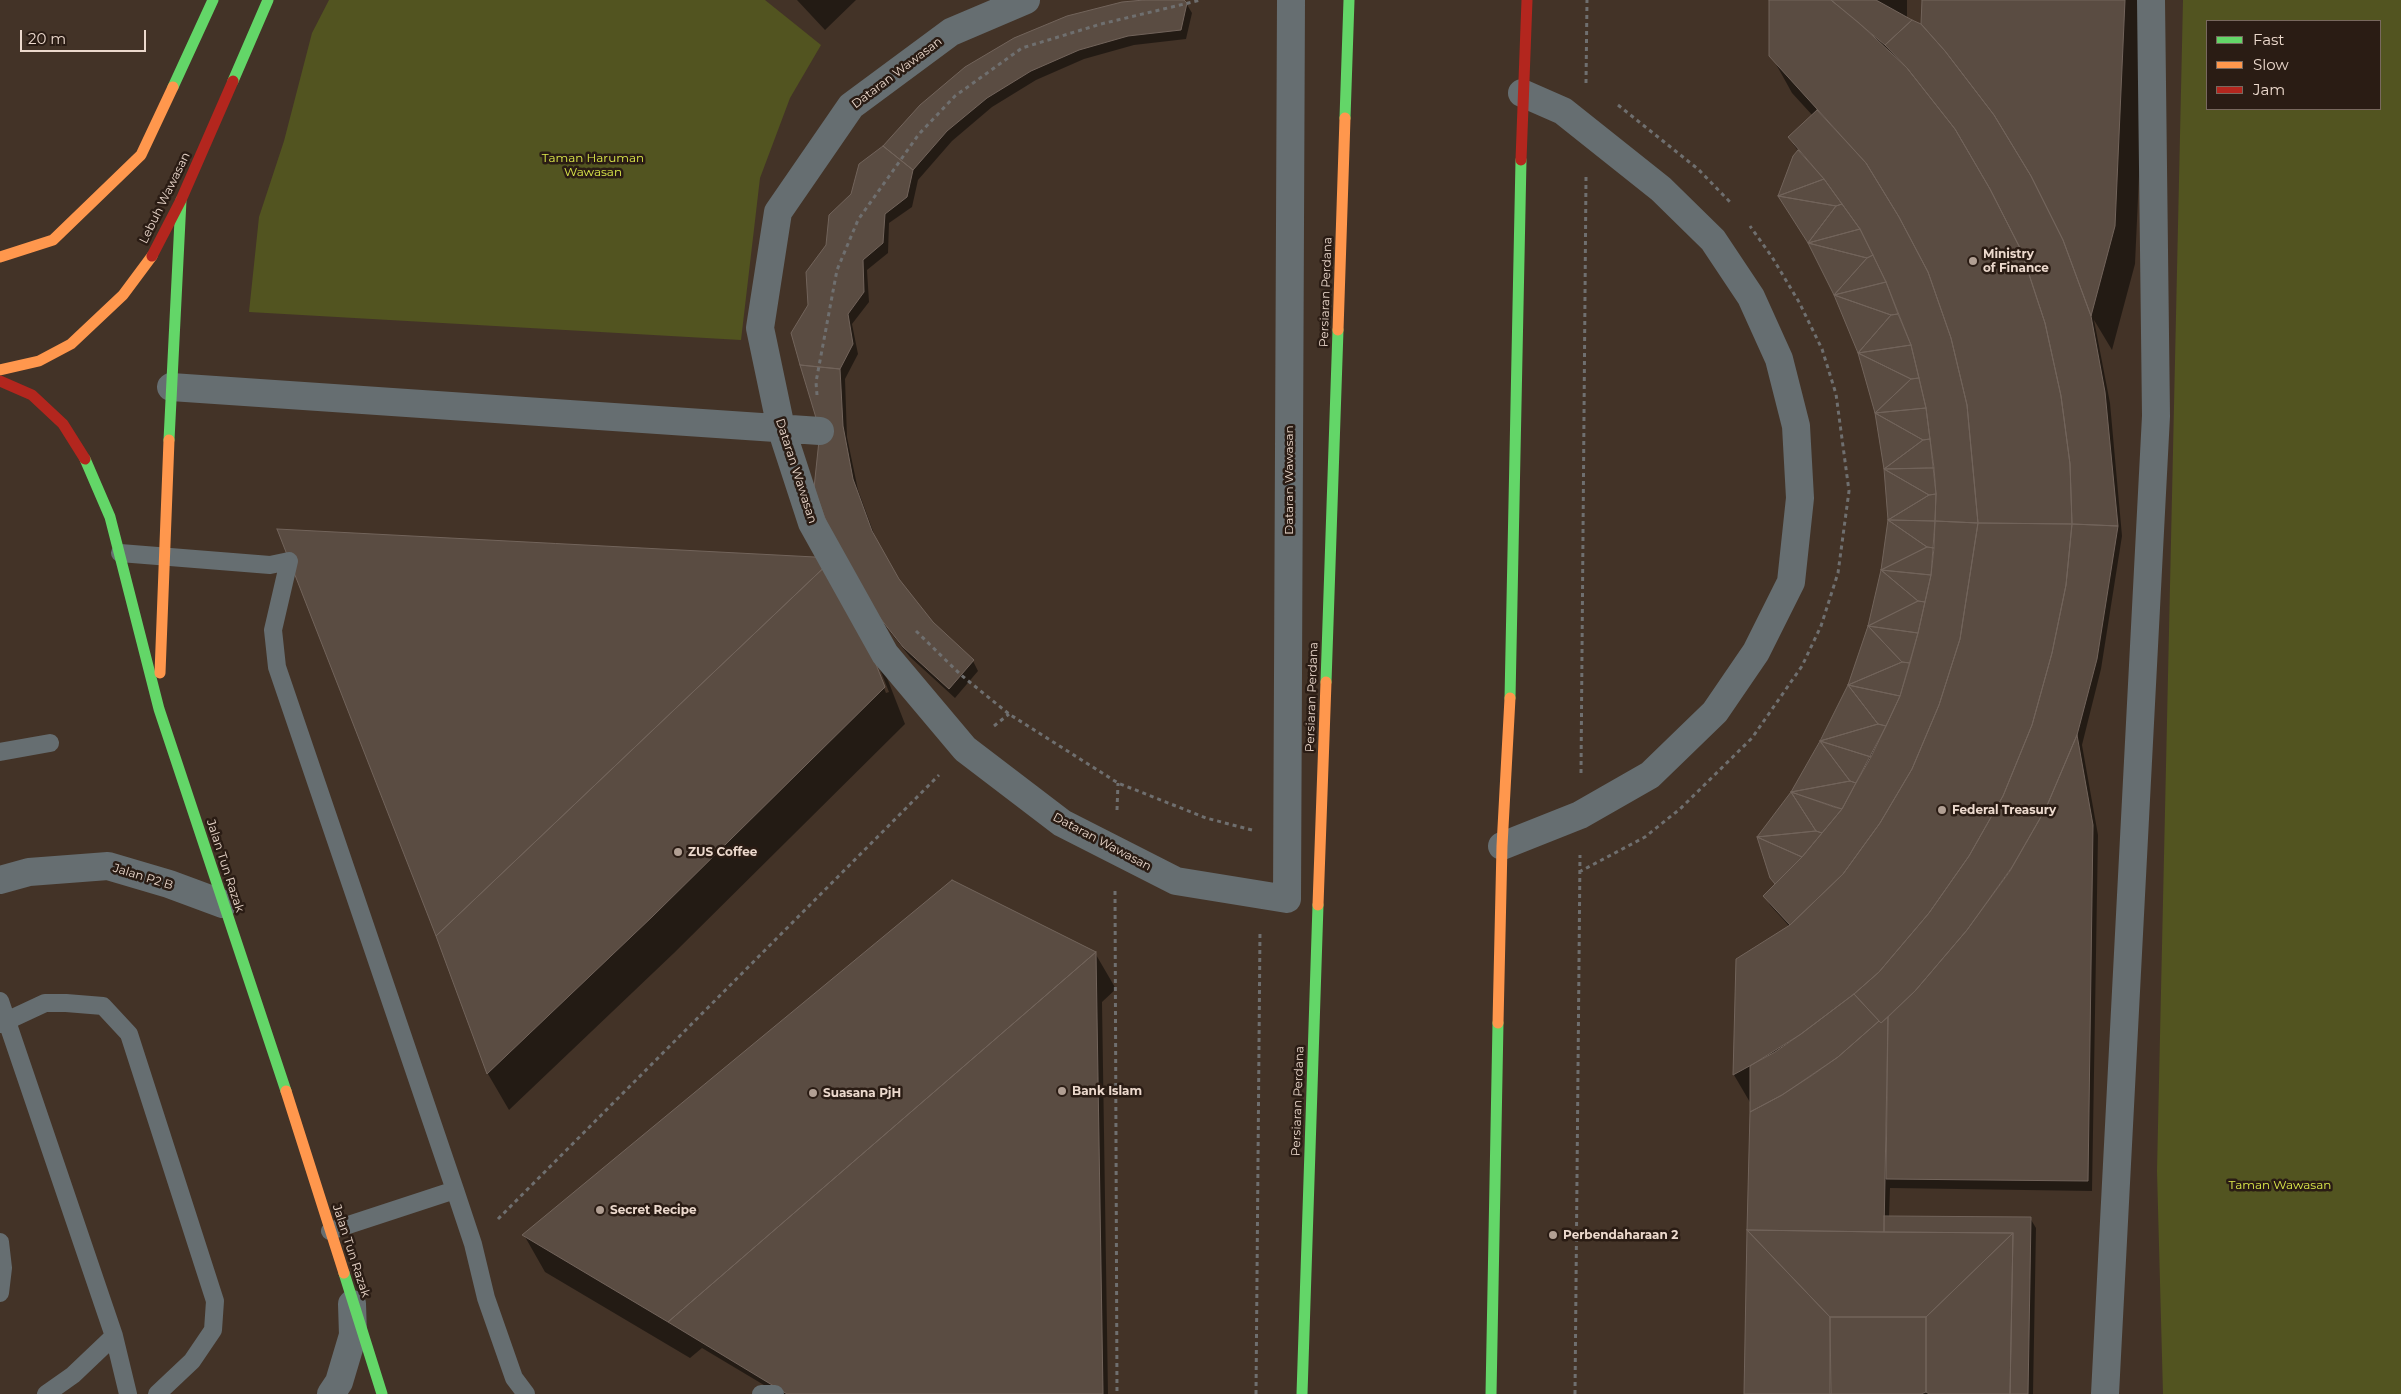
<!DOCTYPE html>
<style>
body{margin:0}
#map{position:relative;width:2401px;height:1394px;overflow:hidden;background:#433327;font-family:Montserrat,sans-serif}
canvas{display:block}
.legend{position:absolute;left:2206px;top:20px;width:175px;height:90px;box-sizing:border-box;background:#2a1c14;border:1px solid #78685e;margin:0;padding:6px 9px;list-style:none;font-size:15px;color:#ecd9cd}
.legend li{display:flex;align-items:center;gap:10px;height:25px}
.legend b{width:25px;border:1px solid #78685e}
.scale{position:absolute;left:20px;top:30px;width:126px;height:22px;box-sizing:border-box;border:2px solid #ecd9cd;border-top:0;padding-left:6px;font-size:15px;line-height:18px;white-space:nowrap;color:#ecd9cd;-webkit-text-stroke:4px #2a1c14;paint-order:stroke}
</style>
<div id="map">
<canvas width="2401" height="1394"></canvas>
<ul class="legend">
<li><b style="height:6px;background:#63d668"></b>Fast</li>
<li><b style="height:6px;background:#ff974d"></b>Slow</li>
<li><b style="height:6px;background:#b3261e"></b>Jam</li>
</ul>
<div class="scale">20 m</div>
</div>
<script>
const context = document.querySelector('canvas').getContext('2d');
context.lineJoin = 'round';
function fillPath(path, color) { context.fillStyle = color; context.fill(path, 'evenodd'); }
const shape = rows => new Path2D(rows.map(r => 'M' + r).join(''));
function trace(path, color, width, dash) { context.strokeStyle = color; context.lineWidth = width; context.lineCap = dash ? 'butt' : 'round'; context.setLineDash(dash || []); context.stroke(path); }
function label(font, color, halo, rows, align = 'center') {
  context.font = font + ' Montserrat,sans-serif'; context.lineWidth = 5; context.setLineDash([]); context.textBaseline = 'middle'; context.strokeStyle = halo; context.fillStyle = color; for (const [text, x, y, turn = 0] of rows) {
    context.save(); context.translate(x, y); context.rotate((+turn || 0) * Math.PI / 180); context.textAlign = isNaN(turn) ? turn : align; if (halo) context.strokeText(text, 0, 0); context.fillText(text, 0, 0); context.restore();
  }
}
fillPath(shape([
 [329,0,765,0,821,45,790,98,760,178,741,340,249,312,259,217,284,141,312,33],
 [2183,0,2401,0,2401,1394,2163,1394,2157,1171],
 [2380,21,2380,109,2207,109,2207,21]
]), '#525420');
fillPath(shape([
 [797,0,856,0,825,30],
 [1156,0,1182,0,1186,3,1192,13,1186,39,1134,45,1084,59,1036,80,992,107,952,141,918,180,912,207,889,223,888,253,867,270,869,302,852,324,858,354,845,379,847,437,858,490,877,542,899,581,932,623,973,661,978,671,955,698,910,657,872,609,821,430,810,305,827,246,852,194,861,164],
 [1770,0,1907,0,1907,18,1922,25,1923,0,2147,0,2135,264,2112,350,2094,320,2110,403,2122,536,2101,669,2082,745,2098,835,2092,1191,1890,1188,1889,1217,2030,1218,2036,1228,2033,1394,1745,1394,1751,1104,1734,1075,1737,960,1790,927,1770,905,1765,896,1776,885,1771,878,1792,793,1849,685,1869,626,1882,571,1889,520,1885,469,1876,413,1799,152,1789,138,1813,116,1792,93,1771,55],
 [279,531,834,559,855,596,905,724,674,953,509,1110,488,1074,437,936],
 [849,599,852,599,889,692,886,693],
 [1095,953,1116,989,1102,1002,1108,1394,779,1394,702,1348,690,1358,545,1272,524,1235]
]), '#0007');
const building = shape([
 [1144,0,1184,0,1187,3,1181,30,1128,36,1079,50,1031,71,987,98,947,131,913,170,883,146,920,105,965,67,1014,38,1067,16,1122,2,1144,0],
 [1769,0,1831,0,1858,22,1907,68,1955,129,1990,189,2021,250,2045,323,2061,396,2070,464,2072,524,1978,523,1967,405,1951,338,1928,272,1899,217,1866,163,1769,56,1769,0],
 [1831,0,1876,0,1912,20,1885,45,1831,0],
 [1922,0,2125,0,2115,226,2091,316,2063,240,2031,176,1994,115,1945,51,1921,24,1922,0],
 [1912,20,1921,24,1945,51,1994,115,2031,176,2063,240,2091,316,2105,392,2118,526,2072,524,2070,464,2061,396,2045,323,2021,250,1990,189,1955,129,1907,68,1885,45,1912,20],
 [1817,110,1866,163,1899,217,1928,272,1951,338,1967,405,1978,523,1935,521,1936,494,1930,439,1926,408,1911,345,1886,282,1860,229,1824,179,1788,137,1817,110],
 [883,146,913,170,907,197,885,214,883,243,863,260,864,292,848,314,853,344,840,369,800,365,791,333,808,305,806,272,826,245,829,215,851,194,859,164,883,146],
 [1798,150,1824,179,1778,196,1793,156,1798,150],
 [1824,179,1842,204,1836,206,1778,196,1824,179],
 [1778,196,1836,206,1808,243,1778,196],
 [1842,204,1860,229,1808,243,1836,206,1842,204],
 [1860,229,1873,255,1867,258,1808,243,1860,229],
 [1808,243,1867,258,1834,295,1808,243],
 [1873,255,1886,282,1834,295,1867,258,1873,255],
 [1886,282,1898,314,1891,315,1834,295,1886,282],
 [1834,295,1891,315,1858,353,1834,295],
 [1898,314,1911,345,1858,353,1891,315,1898,314],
 [1911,345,1919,378,1911,379,1858,353,1911,345],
 [1858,353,1911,379,1875,413,1858,353],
 [800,365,840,369,843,426,853,479,872,531,899,579,933,622,974,660,949,689,903,647,865,599,835,546,814,488,820,431,800,365],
 [1919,378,1926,408,1875,413,1911,379,1919,378],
 [1926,408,1930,439,1923,440,1875,413,1926,408],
 [1875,413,1923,440,1884,469,1875,413],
 [1930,439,1934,468,1884,469,1923,440,1930,439],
 [1926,468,1934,468,1936,494,1929,495,1884,469,1926,468],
 [1884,469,1929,495,1888,520,1884,469],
 [1936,494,1935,521,1888,520,1929,495,1936,494],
 [1888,520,1927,547,1881,570,1888,520],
 [1888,520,1935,521,1934,548,1927,547,1888,520],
 [1935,521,1978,523,1960,639,1939,705,1912,769,1880,823,1843,874,1790,925,1763,896,1802,857,1842,809,1886,726,1900,696,1918,633,1931,575,1935,521],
 [1978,523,2072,524,2066,585,2052,653,2032,725,2003,796,1969,856,1929,913,1879,972,1854,994,1801,1034,1775,1052,1733,1075,1736,959,1790,925,1843,874,1880,823,1912,769,1939,705,1960,639,1978,523],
 [2072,524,2118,526,2097,659,2077,735,2046,808,2010,871,1967,930,1915,991,1881,1023,1854,994,1879,972,1929,913,1969,856,2003,796,2032,725,2052,653,2066,585,2072,524],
 [277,529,834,558,436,936,277,529],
 [1927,547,1934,548,1931,575,1881,570,1927,547],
 [834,558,885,687,653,916,487,1074,436,936,834,558],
 [1881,570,1918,601,1868,626,1881,570],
 [1881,570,1931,575,1925,602,1918,601,1881,570],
 [1918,601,1925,602,1918,633,1868,626,1918,601],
 [1868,626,1902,662,1848,685,1868,626],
 [1868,626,1918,633,1910,663,1902,662,1868,626],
 [1902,662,1910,663,1900,696,1848,685,1902,662],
 [1848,685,1878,724,1820,741,1848,685],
 [1848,685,1900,696,1886,726,1878,724,1848,685],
 [1878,724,1886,726,1871,757,1820,741,1878,724],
 [2077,735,2093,825,2088,1181,1886,1179,1888,1017,1915,991,1967,930,2012,867,2046,808,2077,735],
 [1820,741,1850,781,1791,792,1820,741],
 [1820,741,1871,757,1856,783,1850,781,1820,741],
 [1850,781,1856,783,1842,809,1791,792,1850,781],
 [1791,792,1816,831,1757,837,1791,792],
 [1791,792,1834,807,1842,809,1822,833,1816,831,1791,792],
 [1816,831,1822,833,1802,857,1757,837,1816,831],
 [1757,837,1802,857,1775,884,1770,878,1757,837],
 [952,880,1096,952,668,1322,522,1235,952,880],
 [1096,952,1103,1394,787,1394,668,1322,1096,952],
 [1854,994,1879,1021,1838,1057,1782,1095,1750,1112,1750,1066,1801,1034,1854,994],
 [1888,1017,1884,1232,1747,1230,1750,1112,1782,1095,1811,1076,1838,1057,1879,1021,1881,1023,1888,1017],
 [1884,1216,2031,1217,2028,1394,2010,1394,2013,1233,1884,1232,1884,1216],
 [1747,1230,1884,1232,2013,1233,1926,1317,1830,1317,1747,1230],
 [1747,1230,1830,1317,1831,1394,1744,1394,1747,1230],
 [2013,1233,2010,1394,1929,1394,1926,1392,1926,1317,2013,1233],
 [1830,1317,1926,1317,1926,1392,1921,1394,1830,1394,1830,1317]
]);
fillPath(building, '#5a4c42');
trace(building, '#72645b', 1);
trace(shape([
 [1586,83,1587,0],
 [1618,105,1698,169,1730,202],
 [817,395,816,382,837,270,858,220,919,134,955,96,1022,48,1101,24,1201,0],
 [916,631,961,675,1009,714,1118,783,1206,818,1252,830],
 [994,726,1009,714],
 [1581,773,1586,177],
 [1117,810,1118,783],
 [1579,872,1645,837,1680,809,1752,738,1802,666,1821,626,1838,573,1849,491,1836,394,1822,349,1799,302,1772,257,1750,226],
 [1115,891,1117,1394],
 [498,1219,939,775],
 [1256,1394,1260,930],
 [1575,1394,1580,855]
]), '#6f6f6f', 3, [4, 4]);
trace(shape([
 [120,553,270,565,289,561,273,630,277,667,455,1190,473,1244,486,1298,514,1378,526,1394],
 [0,752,50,743],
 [0,1001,114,1336,73,1375,46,1394],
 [0,1024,45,1003,66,1003,103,1006,129,1034,215,1301,213,1330,192,1361,157,1394],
 [330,1231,455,1190],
 [0,1242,3,1268,0,1293],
 [114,1336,128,1394],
 [761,1394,775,1394]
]), '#666e71', 18);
trace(shape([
 [1026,0,951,32,851,106,778,212,760,328,781,428,812,523,885,654,965,749,1062,823,1176,881,1287,899,1291,0],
 [171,387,820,431],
 [1502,846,1580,815,1650,775,1715,712,1756,652,1791,582,1800,498,1796,426,1779,359,1751,297,1713,240,1661,189,1563,111,1522,93],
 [0,880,29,872,108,866,169,884,223,904],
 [331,1394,339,1382,353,1335,352,1304],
 [2105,1394,2156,416,2151,0]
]), '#666e71', 28);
trace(shape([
 [233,81,268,0],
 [173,87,213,0],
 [1345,118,1349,0],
 [169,440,181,200],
 [85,459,110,517,159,709,286,1091],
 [1326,682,1338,330],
 [1510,698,1521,160],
 [344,1273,382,1394],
 [1302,1394,1318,905],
 [1491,1394,1498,1023]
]), '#63d668', 11);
trace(shape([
 [0,257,53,240,141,155,173,87],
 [1338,330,1345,118],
 [0,370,39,361,71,344,123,295,152,256],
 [160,673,169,440],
 [1318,905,1326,682],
 [1498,1023,1502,846,1510,698],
 [286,1091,344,1273]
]), '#ff974d', 11);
trace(shape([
 [1521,160,1527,0],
 [152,256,181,200,233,81],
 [0,381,32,395,63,424,85,459]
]), '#b3261e', 11);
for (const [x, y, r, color] of [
 [1973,261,5,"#b19f93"],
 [1942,810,5,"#b19f93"],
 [678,852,5,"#b19f93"],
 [1062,1091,5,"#b19f93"],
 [813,1093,5,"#b19f93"],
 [600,1210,5,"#b19f93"],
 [1553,1235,5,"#b19f93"]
]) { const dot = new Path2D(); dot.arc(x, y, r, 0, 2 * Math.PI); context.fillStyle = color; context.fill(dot); trace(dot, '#2a1c14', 2); }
label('12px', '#ecd9cd', '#2a1c14', [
 ["Dataran Wawasan",897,73,-37],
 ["Lebuh Wawasan",165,198,-64],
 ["Persiaran Perdana",1326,292,-88],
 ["Dataran Wawasan",796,471,72],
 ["Dataran Wawasan",1289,480,-90],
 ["Persiaran Perdana",1312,697,-88],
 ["Dataran Wawasan",1102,842,28],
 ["Jalan Tun Razak",225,866,72],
 ["Jalan P2 B",143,877,17],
 ["Persiaran Perdana",1298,1101,-88],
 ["Jalan Tun Razak",351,1251,72]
]);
label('12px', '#ddea4b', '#2a1c14', [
 ["Taman Haruman",593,158],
 ["Wawasan",593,172],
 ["Taman Wawasan",2280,1185]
]);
label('bold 12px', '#ecd9cd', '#2a1c14', [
 ["Ministry",1983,254],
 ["of Finance",1983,268],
 ["Federal Treasury",1952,810],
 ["ZUS Coffee",688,852],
 ["Bank Islam",1072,1091],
 ["Suasana PjH",823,1093],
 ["Secret Recipe",610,1210],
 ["Perbendaharaan 2",1563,1235]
], 'left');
</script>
